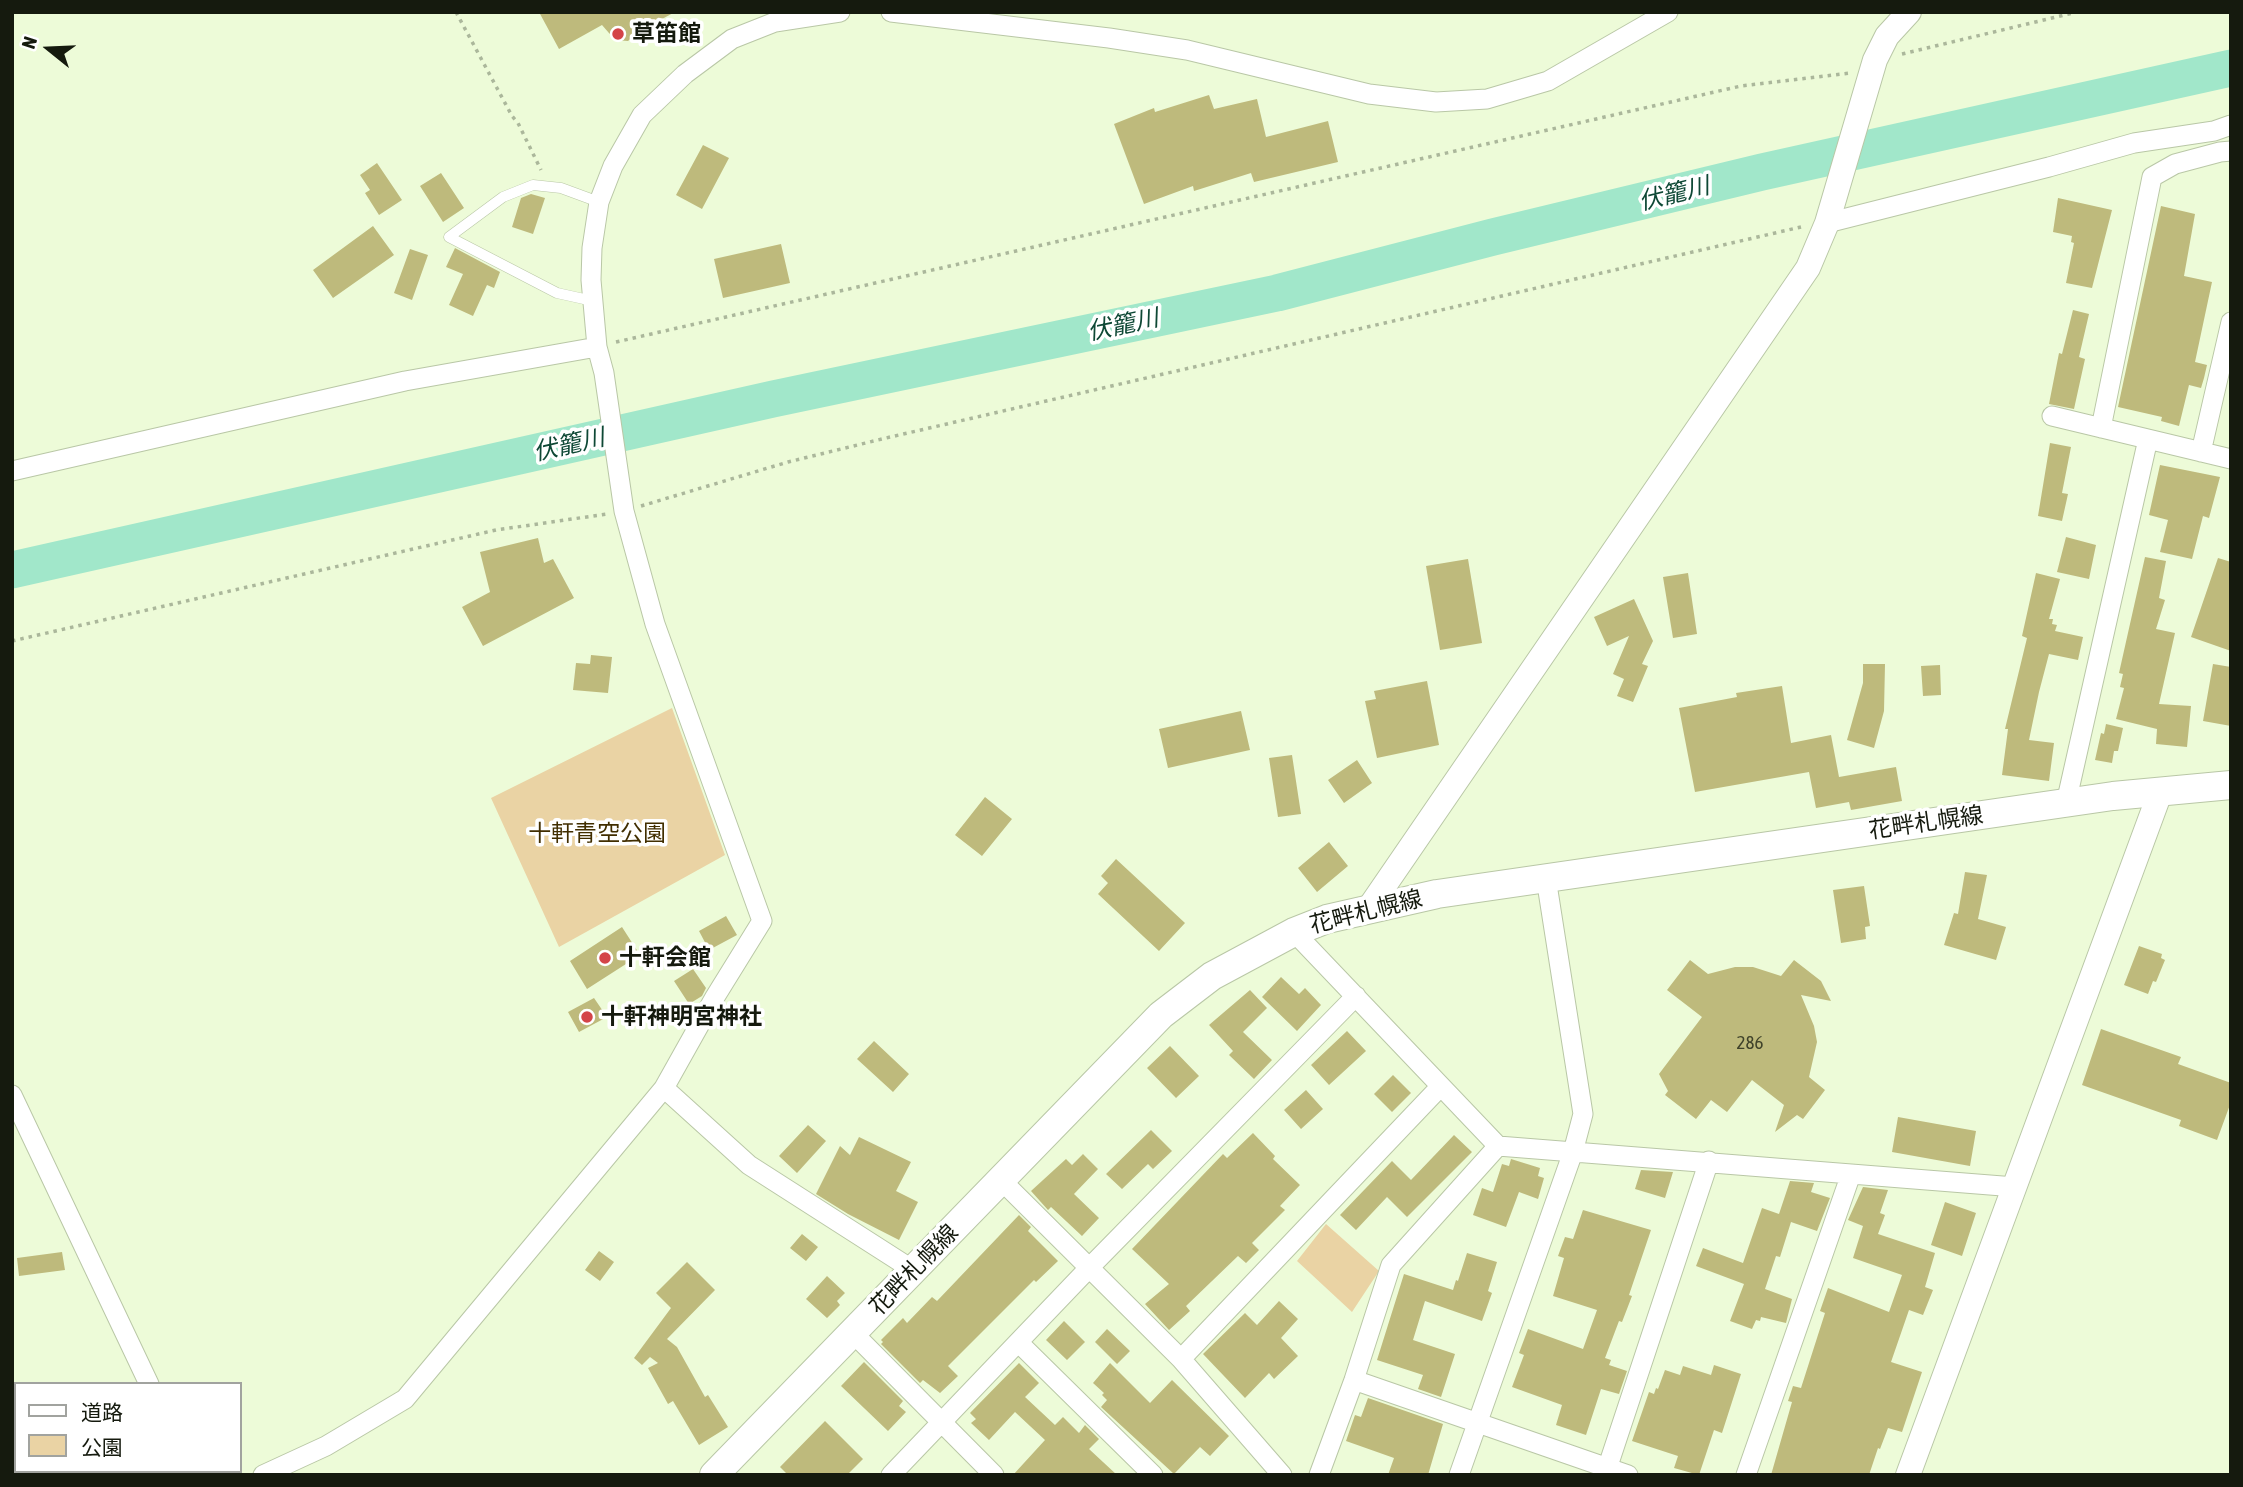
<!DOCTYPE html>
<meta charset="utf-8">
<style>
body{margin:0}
#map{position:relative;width:2243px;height:1487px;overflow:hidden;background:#edfbd8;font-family:"Asap Condensed","Noto Sans JP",sans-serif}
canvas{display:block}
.frame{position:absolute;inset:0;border:14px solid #151a0e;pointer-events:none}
.legend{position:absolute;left:14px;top:1382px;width:228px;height:91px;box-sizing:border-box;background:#fff;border:2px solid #a1a39f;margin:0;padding:9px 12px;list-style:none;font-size:21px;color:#151a0e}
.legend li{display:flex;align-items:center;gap:14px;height:35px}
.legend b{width:35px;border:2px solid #a1a39f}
.north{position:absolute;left:14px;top:14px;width:70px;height:70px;-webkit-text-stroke:5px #fff;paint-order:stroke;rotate:288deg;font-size:19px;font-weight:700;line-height:28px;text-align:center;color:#151a0e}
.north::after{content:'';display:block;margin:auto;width:24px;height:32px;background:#151a0e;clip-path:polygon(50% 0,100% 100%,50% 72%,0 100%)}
</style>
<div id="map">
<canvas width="2243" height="1487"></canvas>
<div class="frame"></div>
<ul class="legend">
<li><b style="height:9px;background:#fff"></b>道路</li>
<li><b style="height:19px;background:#ead3a4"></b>公園</li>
</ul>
<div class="north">N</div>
</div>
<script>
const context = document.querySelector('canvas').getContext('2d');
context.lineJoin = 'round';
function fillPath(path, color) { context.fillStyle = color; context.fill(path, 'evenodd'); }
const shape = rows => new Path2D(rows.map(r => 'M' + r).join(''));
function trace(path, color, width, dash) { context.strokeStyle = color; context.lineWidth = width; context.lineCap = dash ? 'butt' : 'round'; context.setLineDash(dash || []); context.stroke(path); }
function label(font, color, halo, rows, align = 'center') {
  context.font = font + ' "Asap Condensed","Noto Sans JP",sans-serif'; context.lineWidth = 7; context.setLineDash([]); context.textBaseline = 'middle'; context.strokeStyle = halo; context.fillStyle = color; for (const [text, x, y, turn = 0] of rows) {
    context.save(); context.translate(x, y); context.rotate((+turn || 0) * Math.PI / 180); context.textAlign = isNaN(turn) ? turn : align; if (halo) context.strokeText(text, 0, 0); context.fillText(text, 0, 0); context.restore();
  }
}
fillPath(shape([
 [672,708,725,855,559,947,491,798],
 [1326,1224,1379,1271,1352,1312,1297,1261]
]), '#ead3a4');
trace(shape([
 [12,570,773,399,1277,293,1493,237,1762,172,2231,68]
]), '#a1e7ca', 37);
fillPath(shape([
 [539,12,675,12,638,32,628,41,615,40,602,25,559,49],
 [1209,95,1214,109,1257,99,1266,137,1328,121,1338,162,1254,182,1251,173,1194,191,1193,186,1144,204,1114,124,1154,108,1155,112],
 [703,145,729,158,702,209,676,195],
 [377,163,402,200,379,215,365,193,370,190,360,175],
 [441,173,464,208,443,222,420,186],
 [531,194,545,198,533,234,512,227,521,198],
 [2058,198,2112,210,2092,288,2066,283,2074,243,2071,242,2072,236,2053,232],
 [2161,206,2195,214,2184,276,2212,282,2195,362,2207,365,2204,378,2201,388,2189,385,2179,426,2161,421,2162,417,2118,407],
 [373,226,394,255,333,298,313,270],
 [781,244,790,283,723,298,714,259],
 [455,248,500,272,494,288,487,285,473,316,449,305,463,274,446,267],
 [410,249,428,255,412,300,394,293],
 [2073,310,2089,314,2079,357,2085,359,2074,409,2049,404,2059,353,2062,354],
 [2050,443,2071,447,2062,493,2068,494,2062,521,2038,516],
 [2160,465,2220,477,2209,518,2203,516,2192,559,2160,552,2168,520,2149,515],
 [2066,537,2096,545,2089,579,2057,572],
 [538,538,544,563,553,559,574,598,483,646,462,607,490,592,480,552],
 [2145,557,2166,561,2159,598,2165,600,2156,629,2175,633,2159,704,2191,706,2187,747,2156,744,2157,729,2116,719,2124,688,2120,687,2123,674,2119,673],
 [2218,558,2231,562,2231,651,2191,637],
 [1468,559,1482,643,1440,650,1426,566],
 [1688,573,1697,634,1673,638,1663,577],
 [2036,573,2060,579,2049,619,2053,619,2052,624,2057,625,2055,631,2083,637,2078,660,2049,654,2039,692,2029,740,2054,743,2049,781,2002,775,2008,729,2005,729,2027,638,2022,636],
 [1634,599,1653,641,1642,664,1648,666,1633,702,1617,696,1624,679,1613,674,1629,636,1607,646,1594,617],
 [591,655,612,657,608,693,573,690,576,663,590,664],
 [1863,664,1885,664,1884,711,1874,748,1847,740,1863,683],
 [2213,664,2231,667,2231,726,2203,721],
 [1940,665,1941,695,1923,696,1921,666],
 [1427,681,1439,745,1377,758,1365,701,1376,699,1374,691],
 [1782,686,1791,743,1831,735,1839,777,1896,767,1902,801,1851,810,1849,802,1816,808,1809,772,1695,792,1679,708,1737,697,1736,693],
 [1241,711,1250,750,1168,768,1159,729],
 [2106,724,2123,728,2118,751,2114,751,2112,763,2095,760,2101,733,2104,734],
 [1292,755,1301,814,1278,817,1269,758],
 [1357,760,1372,783,1344,803,1328,780],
 [985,797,1012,819,982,856,955,835],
 [1329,842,1348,866,1317,892,1298,868],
 [1116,859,1185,923,1159,951,1098,894,1108,883,1101,876],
 [1965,872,1987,875,1978,919,2006,927,1996,960,1944,945,1954,913,1958,914],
 [1864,886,1870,926,1865,927,1866,939,1841,943,1833,890],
 [726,916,737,935,709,950,699,931],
 [622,927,640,955,587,989,570,961],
 [2139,946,2162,954,2161,958,2165,960,2156,982,2153,981,2148,994,2124,985],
 [1690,960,1708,974,1735,967,1753,967,1781,976,1794,960,1821,981,1831,1001,1801,995,1814,1026,1817,1042,1809,1077,1825,1090,1803,1119,1797,1115,1775,1132,1784,1105,1752,1080,1727,1112,1711,1100,1696,1119,1665,1095,1668,1091,1659,1074,1702,1017,1667,990],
 [693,969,706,988,702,996,689,1004,674,981],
 [1281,977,1299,994,1305,988,1321,1005,1297,1031,1262,997],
 [1250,990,1267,1008,1243,1032,1272,1060,1254,1079,1229,1055,1233,1051,1209,1025],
 [594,998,607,1017,579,1032,568,1012],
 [2101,1029,2181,1057,2178,1064,2231,1083,2231,1102,2217,1140,2179,1126,2181,1120,2082,1085],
 [1347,1031,1366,1051,1329,1085,1311,1065],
 [874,1041,909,1074,893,1092,857,1059],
 [1170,1046,1199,1076,1176,1098,1147,1068],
 [1393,1075,1411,1093,1392,1112,1374,1094],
 [1306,1090,1323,1109,1301,1129,1284,1110],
 [1898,1117,1976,1131,1970,1166,1892,1152],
 [808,1125,826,1141,797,1173,779,1156],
 [1151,1130,1172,1151,1153,1169,1148,1164,1122,1189,1106,1174],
 [1253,1133,1275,1156,1273,1159,1300,1185,1280,1206,1285,1210,1252,1243,1259,1250,1246,1263,1238,1256,1186,1306,1190,1311,1169,1330,1145,1304,1169,1284,1132,1249,1223,1154,1227,1158],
 [1454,1135,1472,1152,1407,1217,1387,1197,1356,1230,1340,1215,1392,1161,1411,1180],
 [859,1137,911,1162,896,1191,918,1202,899,1240,848,1214,816,1194,840,1146,850,1155],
 [1083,1154,1098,1169,1074,1194,1099,1218,1082,1236,1051,1207,1048,1210,1031,1191,1066,1159,1072,1165],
 [1511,1159,1540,1168,1538,1176,1544,1178,1538,1199,1519,1192,1506,1227,1473,1215,1482,1188,1493,1192,1502,1164,1509,1166],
 [1641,1170,1673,1172,1665,1198,1635,1189],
 [1790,1181,1814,1183,1811,1192,1830,1198,1817,1231,1791,1222,1780,1257,1776,1256,1765,1289,1792,1299,1786,1323,1761,1317,1760,1321,1756,1320,1752,1329,1730,1321,1744,1284,1696,1266,1703,1248,1743,1263,1762,1208,1779,1214],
 [1863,1187,1888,1190,1880,1213,1885,1215,1878,1234,1935,1253,1925,1287,1933,1290,1923,1315,1909,1310,1891,1362,1922,1372,1902,1432,1888,1428,1880,1449,1878,1448,1869,1475,1771,1475,1792,1402,1788,1401,1793,1386,1801,1388,1825,1313,1820,1311,1828,1288,1889,1312,1902,1275,1853,1258,1863,1226,1848,1220],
 [1945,1202,1976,1213,1962,1256,1931,1245],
 [1583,1210,1651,1230,1629,1295,1632,1296,1622,1322,1619,1321,1605,1358,1611,1360,1609,1365,1627,1371,1619,1394,1601,1389,1586,1435,1556,1425,1562,1405,1512,1387,1524,1355,1519,1353,1528,1329,1583,1349,1597,1310,1553,1296,1564,1258,1558,1256,1565,1237,1573,1239],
 [1019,1215,1031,1227,1028,1231,1058,1261,1036,1282,1034,1280,948,1366,958,1376,940,1393,923,1380,920,1383,881,1344,883,1342,881,1340,903,1318,907,1323,932,1297,937,1301],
 [802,1234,818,1247,806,1261,790,1248],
 [599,1251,614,1262,600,1281,585,1270],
 [62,1252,65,1270,19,1276,17,1258],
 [1467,1253,1497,1262,1488,1291,1492,1293,1482,1321,1425,1301,1413,1340,1455,1354,1441,1397,1418,1389,1423,1375,1377,1360,1404,1274,1453,1290,1456,1280,1458,1281],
 [687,1262,715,1290,667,1339,677,1347,705,1397,708,1395,728,1427,699,1445,673,1401,668,1404,648,1368,658,1363,650,1357,642,1365,634,1358,671,1308,656,1293],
 [827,1276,845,1293,837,1301,840,1305,827,1318,806,1299],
 [1279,1301,1298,1319,1281,1338,1298,1356,1274,1379,1269,1373,1245,1398,1203,1354,1245,1313,1257,1325],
 [1064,1321,1085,1342,1067,1360,1046,1340],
 [1107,1329,1130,1351,1117,1364,1095,1342],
 [864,1362,903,1401,899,1406,906,1412,888,1431,841,1386],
 [1019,1363,1039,1383,1025,1397,1055,1425,1063,1417,1079,1433,1085,1425,1099,1439,1089,1449,1117,1475,1013,1475,1045,1440,1015,1412,989,1440,971,1423,976,1419,970,1413],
 [1110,1363,1150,1403,1172,1380,1229,1436,1210,1456,1200,1447,1174,1474,1101,1407,1107,1400,1102,1395,1104,1393,1093,1383],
 [1714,1365,1741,1374,1722,1433,1714,1430,1699,1475,1674,1468,1678,1456,1632,1441,1649,1392,1654,1394,1656,1388,1658,1389,1665,1370,1680,1375,1683,1366,1711,1375],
 [1368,1398,1443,1424,1428,1475,1388,1475,1394,1458,1346,1441,1355,1415,1361,1417],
 [825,1421,863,1459,847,1475,788,1475,780,1467]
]), '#beba7c');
const service = shape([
 [593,301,557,293,449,237,503,197,533,185,561,188,599,202]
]);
const minor = shape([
 [840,12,775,22,732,39,685,74,642,115,613,166,599,202,592,248,591,280,597,347,604,373,624,511,655,624,762,921,715,997,664,1088,749,1165,913,1270],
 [891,12,1109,38,1187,50,1369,94,1436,102,1487,99,1548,81,1668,12],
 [1827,223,2049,167,2134,143,2214,131,2231,125],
 [2052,416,2231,459],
 [2101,428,2152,177,2175,164,2220,152,2231,151],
 [2201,452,2231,322],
 [12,471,405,381,597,347],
 [2066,803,2148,439],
 [1294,932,1498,1146,2015,1187],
 [12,1095,149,1384],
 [1001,1180,1181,1359,1282,1475],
 [853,1333,994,1475],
 [1019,1343,1153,1475],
 [1181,1359,1440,1087],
 [1354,1380,1628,1475],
 [190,1471,192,1475],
 [263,1475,326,1446,405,1399,664,1088],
 [891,1475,1089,1268,1356,996],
 [1319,1475,1354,1380,1391,1265,1498,1146],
 [1459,1475,1573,1152,1583,1114,1546,878],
 [1605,1475,1709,1161],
 [1746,1475,1851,1174]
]);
const tertiary = shape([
 [1369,908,1808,268,1827,223,1875,60,1887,36,1909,12],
 [1908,1475,2161,790]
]);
const secondary = shape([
 [714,1475,1161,1015,1212,976,1294,932,1327,919,1437,894,2113,796,2231,785]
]);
trace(service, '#b9c7a6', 11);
trace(minor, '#b9c7a6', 21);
trace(tertiary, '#b9c7a6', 26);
trace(secondary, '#b9c7a6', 30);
trace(shape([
 [456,12,512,116,518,123,541,170],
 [1902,54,2077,12],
 [616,342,1741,86,1850,73],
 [641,506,788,462,886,438,1801,227],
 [12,641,496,530,607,514]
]), '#abb79b', 3.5, [3.5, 5]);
trace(service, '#fff', 10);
trace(minor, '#fff', 19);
trace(tertiary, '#fff', 24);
trace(secondary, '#fff', 28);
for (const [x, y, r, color] of [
 [618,34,7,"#d44448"],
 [605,958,7,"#d44448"],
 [587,1017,7,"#d44448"]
]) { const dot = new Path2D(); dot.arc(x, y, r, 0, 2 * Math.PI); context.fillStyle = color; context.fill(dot); trace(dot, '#fff', 2.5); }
label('19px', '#3f422a', null, [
 ["286",1750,1043]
]);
label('bold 23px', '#151a0e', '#fff', [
 ["草笛館",632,34],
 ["十軒会館",619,958],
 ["十軒神明宮神社",601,1017]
], 'left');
label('23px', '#151a0e', '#fff', [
 ["花畔札幌線",1926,823,-8],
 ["花畔札幌線",1366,912,-14],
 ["花畔札幌線",914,1270,-46]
]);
label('23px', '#412e00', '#fff', [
 ["十軒青空公園",597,834]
]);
label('italic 24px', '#0e4835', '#fff', [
 ["伏籠川",1674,194,-14],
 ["伏籠川",1123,325,-12],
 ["伏籠川",569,445,-13]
]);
</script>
